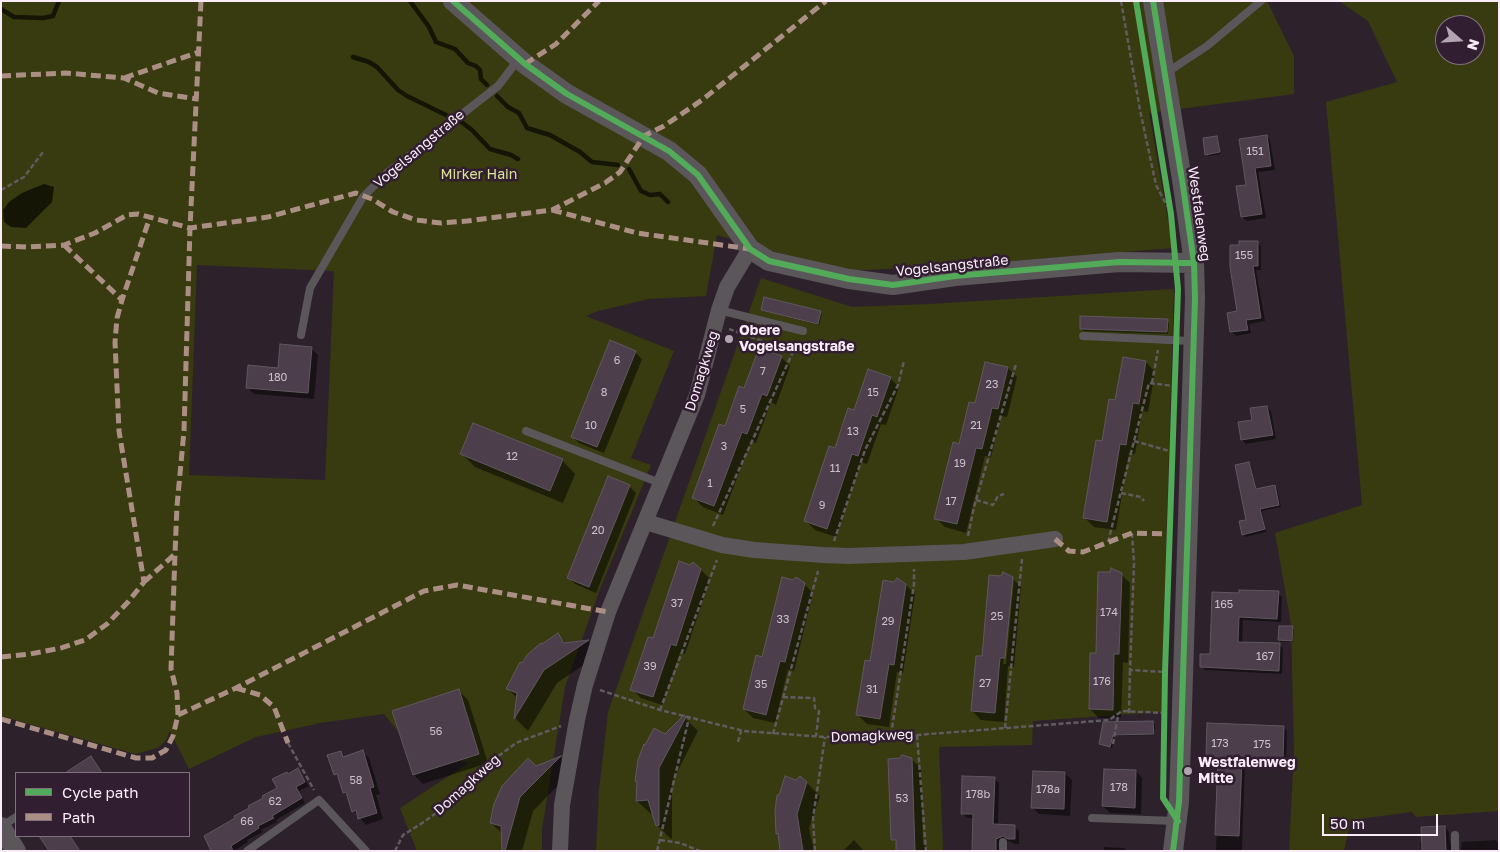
<!DOCTYPE html>
<meta charset="utf-8">
<style>
body{margin:0}
#map{position:relative;width:1500px;height:852px;overflow:hidden;background:#2d222c;font-family:"Golos Text",sans-serif}
canvas{display:block}
.frame{position:absolute;inset:0;border:2px solid #faecf8;pointer-events:none}
.legend{position:absolute;left:15px;top:772px;width:175px;height:65px;box-sizing:border-box;background:#311e30;border:1px solid #817080;margin:0;padding:6px 9px;list-style:none;font-size:15px;color:#faecf8}
.legend li{display:flex;align-items:center;gap:10px;height:25px}
.legend b{width:25px;border:1px solid #817080}
.north{position:absolute;left:1435px;top:15px;width:50px;height:50px;box-sizing:border-box;background:#311e30;border:1px solid #817080;border-radius:50%;rotate:109deg;font-size:14px;font-weight:700;line-height:20px;text-align:center;color:#faecf8}
.north::after{content:'';display:block;margin:auto;width:18px;height:22px;background:#b2a5b1;clip-path:polygon(50% 0,100% 100%,50% 72%,0 100%)}
.scale{position:absolute;left:1322px;top:814px;width:116px;height:22px;box-sizing:border-box;border:2px solid #faecf8;border-top:0;padding-left:6px;font-size:15px;line-height:18px;white-space:nowrap;color:#faecf8;-webkit-text-stroke:4px #311e30;paint-order:stroke}
</style>
<div id="map">
<canvas width="1500" height="852"></canvas>
<div class="frame"></div>
<ul class="legend">
<li><b style="height:6px;background:#51ab58"></b>Cycle path</li>
<li><b style="height:6px;background:#ac8f84"></b>Path</li>
</ul>
<div class="north">N</div>
<div class="scale">50 m</div>
</div>
<script>
const context = document.querySelector('canvas').getContext('2d');
context.lineJoin = 'round';
function fillPath(path, color) { context.fillStyle = color; context.fill(path, 'evenodd'); }
const shape = rows => new Path2D(rows.map(r => 'M' + r).join(''));
function trace(path, color, width, dash) { context.strokeStyle = color; context.lineWidth = width; context.lineCap = dash ? 'butt' : 'round'; context.setLineDash(dash || []); context.stroke(path); }
function label(font, color, halo, rows, align = 'center') {
  context.font = font + ' "Golos Text",sans-serif'; context.lineWidth = 5; context.setLineDash([]); context.textBaseline = 'middle'; context.strokeStyle = halo; context.fillStyle = color; for (const [text, x, y, turn = 0] of rows) {
    context.save(); context.translate(x, y); context.rotate((+turn || 0) * Math.PI / 180); context.textAlign = isNaN(turn) ? turn : align; if (halo) context.strokeText(text, 0, 0); context.fillText(text, 0, 0); context.restore();
  }
}
fillPath(shape([
 [1,1,1267,1,1294,56,1294,94,1149,113,1173,248,957,266,840,271,717,235,706,296,649,299,598,311,586,316,674,351,631,458,651,465,600,589,565,687,542,829,542,851,417,851,400,808,469,763,414,751,384,714,320,723,256,737,189,769,170,731,166,740,158,748,135,754,1,716],
 [197,265,334,271,325,480,189,475],
 [1339,1,1499,1,1499,811,1416,817,1412,812,1351,820,1344,851,1289,851,1294,751,1291,624,1275,533,1362,505,1326,102,1397,82,1368,21],
 [1445,25,1475,25,1475,55,1445,55],
 [761,278,852,307,929,304,1174,289,1161,712,1033,721,1032,745,939,747,943,851,596,851,599,790,608,712]
]), '#383a0f');
fillPath(shape([
 [44,184,54,187,52,202,26,228,11,227,4,222,3,210,9,202,22,193]
]), '#141504');
fillPath(shape([
 [1266,136,1270,140,1275,170,1258,172,1266,218,1247,221,1242,217,1238,187,1247,186],
 [1216,137,1218,139,1221,154,1208,156,1207,154],
 [1257,242,1261,247,1261,270,1256,270,1265,321,1249,324,1251,333,1236,336,1232,332],
 [762,309,820,312,822,314,819,325,764,311],
 [1167,321,1169,323,1168,334,1083,331,1081,329],
 [311,348,318,355,314,399,254,394,247,387],
 [635,352,642,359,604,453,579,443,573,437],
 [781,357,790,366,776,405,771,402,756,443,751,441,723,515,703,507,694,498,725,428,745,390],
 [1146,362,1155,372,1148,412,1142,411,1135,454,1129,453,1116,530,1094,527,1085,518,1117,401],
 [1008,368,1017,377,1007,417,1001,416,991,457,985,456,966,533,945,527,936,518,960,445],
 [890,378,899,387,886,425,881,424,867,464,861,462,836,537,815,530,806,521,855,411],
 [1267,407,1271,411,1276,439,1246,444,1242,440,1240,423,1253,421],
 [462,454,562,460,575,474,563,503,475,467],
 [1249,463,1251,466,1257,490,1274,486,1277,488,1281,507,1262,511,1266,532,1245,537,1243,534,1247,521],
 [629,486,636,493,596,593,575,584,568,577],
 [701,570,710,579,685,654,680,653,662,705,641,698,632,689,654,640],
 [1121,574,1130,583,1128,663,1123,662,1121,718,1099,718,1090,709,1097,655],
 [1012,578,1013,580,1011,582,1003,664,1006,664,1014,580,1021,587,1014,667,1008,666,1004,722,981,720,972,711,983,657],
 [804,584,813,593,794,671,788,669,775,723,753,718,744,709,763,658],
 [906,585,915,594,903,673,897,672,889,727,867,724,858,715,871,662],
 [1278,593,1282,597,1281,622,1243,620,1242,643,1279,645,1283,648,1282,674,1205,670,1201,666,1211,655,1213,594],
 [1292,627,1294,629,1293,642,1281,642,1280,640],
 [558,635,567,644,588,641,601,653,557,683,528,731,516,719,517,698,508,689,522,665,542,645],
 [459,691,468,700,488,763,423,784,414,775,394,711],
 [684,717,698,731,672,782,672,838,671,839,657,825,654,814,651,814,637,801],
 [1153,722,1155,724,1155,735,1114,736,1112,748,1100,744,1104,723],
 [1284,727,1287,731,1286,762,1245,760,1242,851,1216,851,1219,760,1211,759,1207,756],
 [340,752,345,757,362,752,369,758,380,794,376,795,383,819,366,825,354,811,349,797,344,792,340,780,335,774],
 [560,757,573,770,533,811,522,851,503,851,503,834,491,823,536,767],
 [911,759,921,768,923,844,929,851,897,851,897,843,892,838],
 [298,770,309,786,299,791,305,803,276,820,277,822,261,830,263,832,247,840,248,842,234,851,212,851,237,818,278,788,289,775],
 [1136,771,1142,778,1141,814,1110,813,1103,806],
 [1065,773,1072,780,1070,816,1039,814,1033,808],
 [994,778,999,783,998,826,1014,826,1019,831,1019,844,1014,844,1009,841,1000,844,1000,851,973,851,974,818,967,818,962,813],
 [807,783,820,796,809,828,814,851,782,851,779,835,777,833],
 [1445,827,1449,832,1450,844,1453,847,1453,851,1421,851,1420,843,1423,843],
 [41,836,70,836,80,851,51,851],
 [854,840,864,851,843,851],
 [1496,840,1499,843,1499,851,1461,851,1462,842],
 [1104,847,1124,848,1127,851,1104,851]
]), '#0007');
trace(shape([
 [410,1,429,27,436,42,455,49,468,63,476,66,480,70,481,79,487,85],
 [1,9,14,17,43,18,53,16,59,1],
 [353,57,369,62,377,67,398,90,407,96,448,116],
 [497,96,508,107,519,113,527,128,550,135,580,152,592,162,618,165],
 [460,121,472,130,490,149,511,155,518,159],
 [629,169,641,191,650,195,660,194,668,202]
]), '#141504', 4.5);
const building = shape([
 [1267,135,1271,166,1255,168,1262,214,1241,217,1236,186,1246,185,1239,139,1267,135],
 [1217,136,1220,152,1205,155,1203,138,1217,136],
 [1239,241,1258,241,1258,266,1253,266,1261,318,1246,320,1248,330,1230,332,1227,313,1237,311,1230,267,1230,245,1239,245,1239,241],
 [764,297,821,311,818,324,761,310,764,297],
 [1080,316,1168,319,1167,332,1080,329,1080,316],
 [610,340,636,351,597,447,571,437,610,340],
 [280,344,312,347,308,393,246,388,248,365,278,368,280,344],
 [759,348,782,356,767,396,762,394,747,434,742,432,714,506,692,498,719,424,725,426,739,386,744,388,759,348],
 [1123,357,1146,361,1139,404,1133,403,1126,445,1120,444,1107,522,1083,518,1096,440,1102,441,1109,399,1115,400,1123,357],
 [985,362,1008,367,998,409,992,408,982,449,976,448,957,524,934,519,953,442,959,444,969,402,975,403,985,362],
 [868,369,891,377,877,417,872,415,858,456,852,454,827,529,804,521,829,446,835,448,848,408,854,410,868,369],
 [1267,406,1273,435,1241,440,1238,422,1252,420,1250,408,1267,406],
 [473,423,563,459,550,491,460,454,473,423],
 [1249,462,1256,489,1275,485,1279,505,1260,509,1265,529,1242,535,1239,521,1246,520,1235,465,1249,462],
 [608,476,630,485,589,587,567,578,608,476],
 [679,561,690,565,693,562,701,569,676,646,671,644,653,697,630,690,648,637,653,638,679,561],
 [1111,568,1122,573,1119,654,1114,654,1113,710,1089,709,1090,653,1096,653,1098,572,1110,572,1111,568],
 [1003,572,1013,577,1005,658,1000,658,995,713,971,711,976,656,982,656,989,575,1001,576,1003,572],
 [782,577,793,580,796,577,805,583,785,662,780,661,766,715,743,709,756,655,762,657,782,577],
 [897,578,906,584,894,665,889,664,880,719,856,715,865,660,870,661,883,580,894,582,897,578],
 [1239,590,1279,591,1277,619,1239,617,1238,642,1280,643,1279,671,1200,667,1200,654,1210,654,1212,592,1239,593,1239,590],
 [1279,626,1293,626,1292,641,1278,640,1279,626],
 [558,633,564,643,589,640,544,670,514,719,517,693,506,689,520,662,522,663,528,654,541,643,542,644,558,633],
 [459,689,479,754,413,775,392,711,459,689],
 [684,715,686,717,659,768,659,825,656,826,648,800,636,801,637,782,635,781,638,760,644,744,645,745,654,728,665,734,684,715],
 [1153,721,1154,734,1113,735,1110,747,1099,744,1103,722,1153,721],
 [1207,723,1284,726,1283,759,1242,757,1239,836,1215,835,1218,757,1206,756,1207,723],
 [363,750,374,787,370,788,377,813,358,819,356,810,352,812,346,792,343,793,337,774,334,775,327,755,341,751,343,757,363,750],
 [902,755,912,758,915,851,896,851,896,840,891,840,888,759,900,758,902,755],
 [91,756,102,773,65,773,91,756],
 [561,756,520,797,505,851,502,851,501,826,490,823,494,804,502,786,528,758,536,766,561,756],
 [298,768,305,782,296,787,302,798,272,816,274,818,258,826,259,828,231,846,233,851,211,851,204,836,235,818,234,816,249,808,248,806,263,798,262,796,277,788,272,779,287,772,288,774,298,768],
 [1104,769,1136,770,1135,808,1102,806,1104,769],
 [1033,771,1065,772,1064,809,1031,808,1033,771],
 [785,776,796,780,800,776,807,782,797,814,803,851,780,851,778,833,776,834,775,811,777,795,779,795,785,776],
 [962,776,995,777,993,824,1015,825,1015,839,1008,839,1003,836,996,839,996,851,972,851,973,814,961,814,962,776],
 [1445,826,1446,851,1422,851,1421,827,1445,826],
 [39,836,70,836,80,851,49,851,39,836]
]);
fillPath(building, '#4c3f4b');
trace(building, '#605760', 1);
trace(shape([
 [1121,1,1140,110,1156,185,1167,206],
 [1,190,24,177,43,152],
 [729,329,793,352],
 [1152,383,1158,350],
 [1134,441,1173,452],
 [1121,493,1141,497,1144,501],
 [976,500,993,505,998,496,1004,494],
 [713,526,798,341],
 [1132,533,1134,563,1130,670,1165,672],
 [968,536,974,507,1016,364],
 [834,541,865,450,898,385,904,361],
 [1108,542,1149,383,1174,386],
 [600,690,660,710,744,731,825,737,917,735,1109,720,1122,711,1164,713],
 [783,697,814,698,815,708,819,711,816,736],
 [660,710,717,560],
 [1129,713,1130,670],
 [1005,728,1022,559],
 [773,734,818,571],
 [891,735,914,584,914,569],
 [917,735,926,851],
 [738,742,741,731],
 [288,743,314,790],
 [1113,744,1118,716],
 [660,840,680,843,700,851],
 [395,851,403,835,424,822,447,805,493,760,516,743,561,726],
 [657,851,689,718],
 [815,851,813,818,825,737]
]), '#615a60', 2.5, [5, 2.5]);
trace(shape([
 [1166,73,1207,46,1261,1],
 [719,310,803,331],
 [301,335,310,288,363,197,387,173,498,86,518,60],
 [1083,336,1192,341],
 [526,431,660,483],
 [1092,818,1176,821],
 [1,827,16,817],
 [1455,835,1455,851],
 [1003,842,1003,851],
 [247,851,319,800,366,851]
]), '#5b565a', 8);
trace(shape([
 [646,522,722,545,754,550,823,555,849,556,964,552,1055,539],
 [560,851,562,805,577,720,585,685,608,612,697,395,719,310,727,287,750,249]
]), '#5b565a', 16);
trace(shape([
 [453,1,525,64,567,94,669,151,698,175,750,249,769,261,849,279,893,285,955,276,1119,262,1194,263],
 [1153,1,1183,186,1194,263,1195,298,1179,802,1173,851],
 [1,827,16,851]
]), '#5b565a', 20);
trace(shape([
 [525,64,556,44,599,1],
 [1,76,66,73,124,78,158,93,197,99],
 [124,78,199,52],
 [552,210,637,233,750,249],
 [64,245,122,300],
 [1,246,26,247,64,245,95,233,127,215,138,214,190,228,268,217,356,193,372,199,393,212,416,220,441,223,467,221,552,210,605,183,620,172,644,136,664,126,702,100,826,1],
 [1055,539,1069,551,1083,552,1132,533,1170,534],
 [144,582,175,554],
 [1,657,30,654,61,648,85,640,107,624,128,602,144,582,119,431,115,342,117,318,122,300,150,217],
 [236,688,260,695,274,707,288,743],
 [178,715,236,688,424,591,457,585,608,612],
 [1,719,136,758,152,758,166,750,173,736,178,715,177,693,171,669,175,554,177,506,184,431,190,228,201,1]
]), '#ac8f84', 5, [10, 5]);
trace(shape([
 [453,1,525,64,567,94,669,151,698,175,750,249,769,261,849,279,893,285,955,276,1119,262,1194,263],
 [1136,1,1171,214,1178,289,1165,672,1163,798,1178,821],
 [1153,1,1183,186,1194,263,1195,298,1179,802,1173,851]
]), '#51ab58', 6);
for (const [x, y, r, color] of [
 [729,339,5,"#b2a5b1"],
 [1188,771,5,"#b2a5b1"]
]) { const dot = new Path2D(); dot.arc(x, y, r, 0, 2 * Math.PI); context.fillStyle = color; context.fill(dot); trace(dot, '#311e30', 2); }
label('11px', '#cec1cd', null, [
 ["151",1255,152],
 ["155",1244,256],
 ["6",617,361],
 ["7",763,372],
 ["180",278,378],
 ["23",992,385],
 ["8",604,393],
 ["15",873,393],
 ["5",743,410],
 ["10",591,426],
 ["21",976,426],
 ["13",853,432],
 ["3",724,447],
 ["12",512,457],
 ["19",960,464],
 ["11",835,469],
 ["1",710,484],
 ["17",951,502],
 ["9",822,506],
 ["20",598,531],
 ["37",677,604],
 ["165",1224,605],
 ["174",1109,613],
 ["25",997,617],
 ["33",783,620],
 ["29",888,622],
 ["167",1265,657],
 ["39",650,667],
 ["176",1102,682],
 ["27",985,684],
 ["35",761,685],
 ["31",872,690],
 ["56",436,732],
 ["173",1220,744],
 ["175",1262,745],
 ["58",356,781],
 ["178",1119,788],
 ["178a",1048,790],
 ["178b",978,795],
 ["53",902,799],
 ["62",275,802],
 ["66",247,822]
]);
label('14px', '#faecf8', '#311e30', [
 ["Vogelsangstraße",419,149,-40],
 ["Westfalenweg",1199,214,82],
 ["Vogelsangstraße",952,266,-6],
 ["Domagkweg",702,371,-73],
 ["Domagkweg",872,736,-2],
 ["Domagkweg",467,785,-42]
]);
label('14px', '#dbe493', '#311e30', [
 ["Mirker Hain",479,175]
]);
label('bold 14px', '#faecf8', '#311e30', [
 ["Obere",739,331],
 ["Vogelsangstraße",739,347],
 ["Westfalenweg",1198,763],
 ["Mitte",1198,779]
], 'left');
</script>
